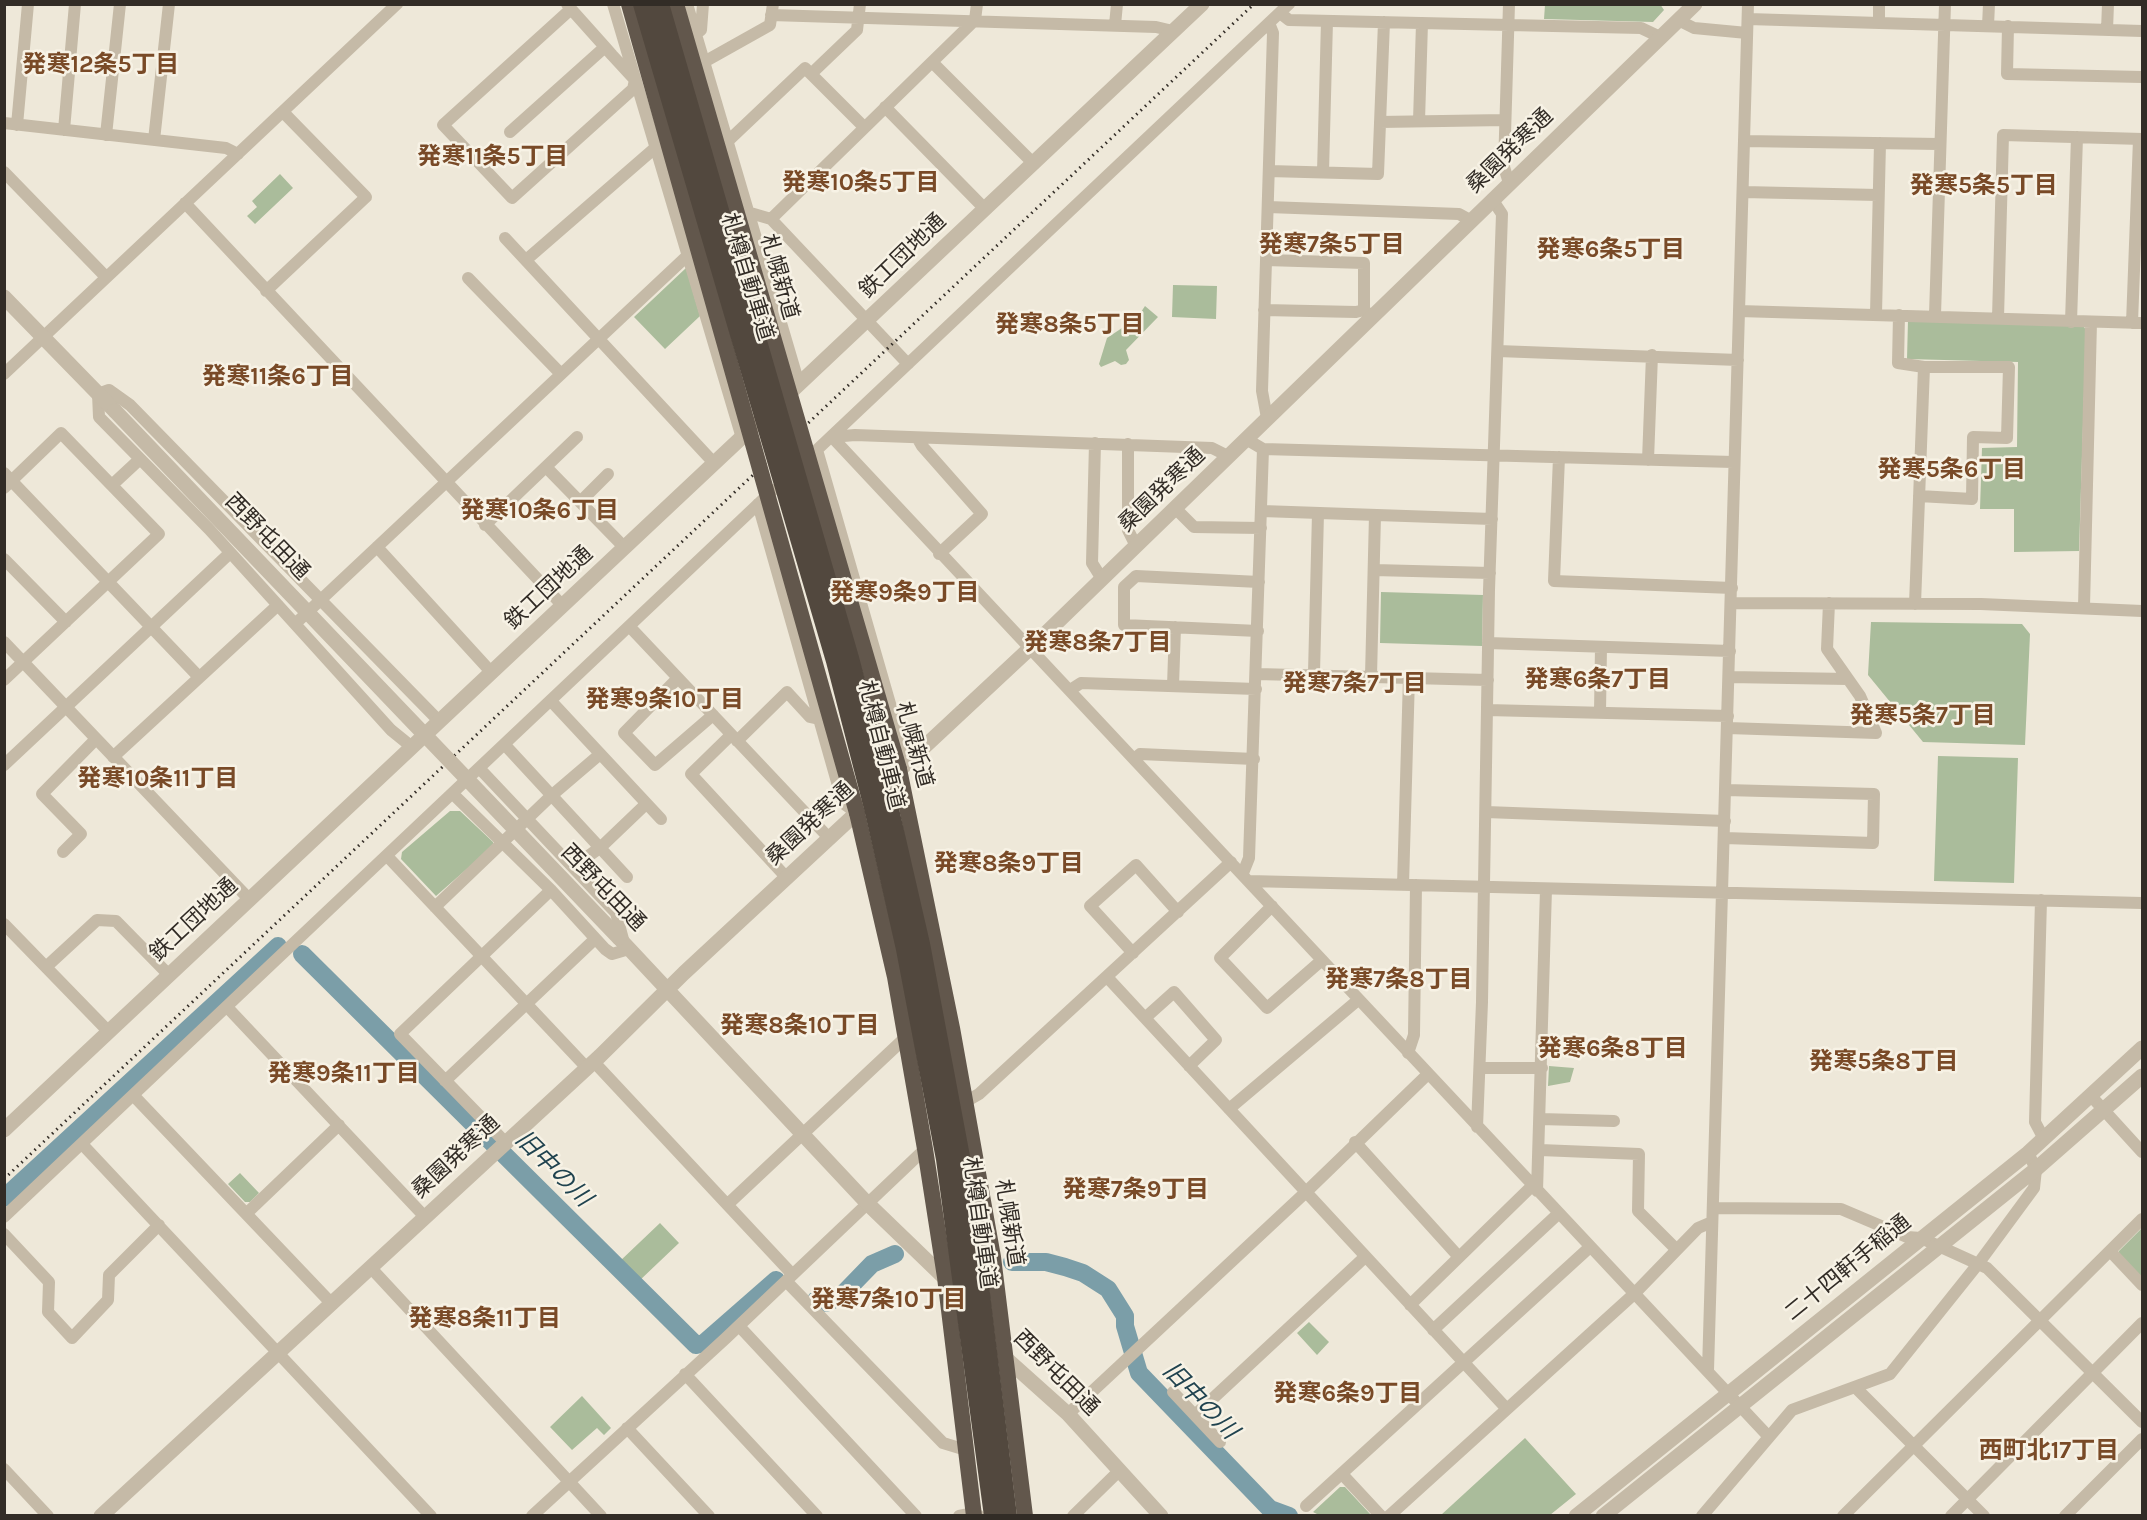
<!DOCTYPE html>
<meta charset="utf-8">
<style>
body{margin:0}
#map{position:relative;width:2147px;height:1520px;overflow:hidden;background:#eee8d9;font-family:Karla,sans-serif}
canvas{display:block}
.frame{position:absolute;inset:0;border:6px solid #322c26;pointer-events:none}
</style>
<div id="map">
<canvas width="2147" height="1520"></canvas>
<div class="frame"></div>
</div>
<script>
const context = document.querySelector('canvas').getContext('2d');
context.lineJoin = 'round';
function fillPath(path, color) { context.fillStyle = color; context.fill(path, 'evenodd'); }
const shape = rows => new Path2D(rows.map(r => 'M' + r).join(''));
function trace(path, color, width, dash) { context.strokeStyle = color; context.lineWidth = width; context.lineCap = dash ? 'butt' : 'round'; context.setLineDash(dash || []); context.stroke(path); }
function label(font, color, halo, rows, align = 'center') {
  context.font = font + ' Karla,"Noto Sans JP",sans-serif'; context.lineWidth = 5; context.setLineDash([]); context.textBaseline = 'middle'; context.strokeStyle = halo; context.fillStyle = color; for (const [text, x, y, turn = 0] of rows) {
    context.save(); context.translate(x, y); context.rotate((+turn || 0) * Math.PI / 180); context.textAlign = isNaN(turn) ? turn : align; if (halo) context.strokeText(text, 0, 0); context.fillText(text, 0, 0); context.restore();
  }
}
fillPath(shape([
 [1660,4,1664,10,1653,22,1544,19,1545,5],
 [280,174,293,188,255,224,247,216,257,207,252,201],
 [686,268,700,316,665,349,634,317],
 [1173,285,1217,286,1216,319,1172,317],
 [1145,306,1158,317,1126,350,1129,360,1126,364,1121,365,1115,361,1101,367,1099,364,1107,338,1137,318],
 [1908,320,2082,324,2086,330,2079,551,2014,552,2014,509,1980,509,1982,448,2017,447,2018,362,1907,359],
 [1381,592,1483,595,1482,646,1380,643],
 [1871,622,2022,624,2030,634,2025,745,1923,742,1868,675],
 [1938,756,2018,758,2014,883,1934,881],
 [450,811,460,811,493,842,493,846,436,896,401,859,402,852],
 [1549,1066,1574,1068,1570,1082,1548,1086],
 [240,1173,259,1193,250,1202,245,1202,228,1184],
 [660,1223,679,1243,638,1282,619,1262],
 [2142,1228,2142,1279,2119,1254,2119,1251],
 [1309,1322,1329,1342,1317,1355,1297,1333],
 [582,1396,611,1428,604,1435,597,1428,572,1450,550,1427],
 [1525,1438,1576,1494,1550,1515,1441,1515],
 [1340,1487,1345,1487,1371,1515,1319,1515,1313,1512]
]), '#aabc9b');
trace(shape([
 [302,954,696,1345,704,1343,776,1280],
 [4,1198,278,946],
 [1012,1262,1046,1262,1065,1267,1083,1273,1108,1289,1125,1316,1125,1326,1139,1373,1270,1509,1289,1516],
 [816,1300,826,1303,841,1296,872,1264,895,1254]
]), '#7b9ea8', 18);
trace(shape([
 [567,4,571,9,605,47,612,55,635,80,633,89,512,198,443,125,571,9],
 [613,4,742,438],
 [687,4,799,384],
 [1509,4,1504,167,1509,183],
 [1280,13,1289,20,1641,28,1660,37],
 [771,15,1156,27,1173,31],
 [1748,19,2142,31],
 [1678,20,1694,28,1747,33],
 [1879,23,1879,4],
 [1115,25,1117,4],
 [1988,26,1989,4],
 [2008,26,2007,74,2142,77],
 [2107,30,2108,4],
 [696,33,701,30,703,4],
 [704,62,770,25,773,4],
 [932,62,1034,164],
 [811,74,864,127],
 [885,107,985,209],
 [1419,121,1422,23],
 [1380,122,1505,120],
 [4,123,226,148,238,154],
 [17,125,28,4],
 [64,130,75,4],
 [510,132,605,47],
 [106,135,120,4],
 [154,140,169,4],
 [1744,141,1939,144],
 [727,142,805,68,811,74,857,30,860,4],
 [1269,171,1378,174,1384,22],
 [4,172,106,277],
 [1323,172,1327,21],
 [1743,192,1878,195],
 [185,203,562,605],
 [1268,207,1459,214,1470,220],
 [747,212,771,219,908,364],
 [771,219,975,20,977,4],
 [505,238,714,463],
 [526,260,655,148],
 [1266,260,1364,263,1364,310,1372,317],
 [468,278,561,374],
 [266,291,366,197,283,112],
 [1264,310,1356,312,1364,310],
 [1739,311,2142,323],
 [1876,314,1880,143],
 [1899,315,1898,363,1924,367,1915,604],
 [1935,315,1945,4],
 [1998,318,2003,135,2142,139],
 [2071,322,2077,137],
 [2132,323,2139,139],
 [1498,351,1738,360],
 [4,374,397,4],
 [1267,418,1262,391,1273,33,1269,23],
 [832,437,1769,1437],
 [832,437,855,435,1212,448,1228,456],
 [918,439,922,446,982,514,939,554],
 [1246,439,1263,449,1733,462],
 [1095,443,1092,563,1102,579],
 [1128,444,1128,530,1136,546],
 [817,450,903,749,900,766],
 [1559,457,1554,581,1732,588],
 [1648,460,1652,355],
 [803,463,1289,4],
 [546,467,625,548],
 [4,473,199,677],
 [112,485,140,459],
 [4,488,61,433,159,534,4,680],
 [1919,496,1972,499,1973,437,2007,438,2009,367,1924,367],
 [580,502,608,474],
 [758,504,843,803,857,813],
 [1175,508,1194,527,1261,528],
 [1262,511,1492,519],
 [485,525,577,437],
 [377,547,492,673],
 [4,559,66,622],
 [1374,570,1490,573],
 [1731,603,1981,604,2142,611],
 [2084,607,2091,322],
 [295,624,687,256],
 [629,626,830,839],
 [1258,631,1124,625,1124,587,1136,576,1259,582],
 [4,642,249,899],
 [1488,643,1730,651],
 [1314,673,1318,513],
 [1257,674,1488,680],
 [1371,676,1375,515],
 [1729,677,1848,679],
 [678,678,624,733,655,765,713,715],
 [1173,686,1175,627],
 [1070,690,1081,683,1256,689],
 [551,701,661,819],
 [1487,710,1728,716],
 [1600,712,1601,647],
 [1728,728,1876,733,1860,696,1827,649,1829,603],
 [731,735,691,774,786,877],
 [737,741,787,692,810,717,819,719],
 [505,745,627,877],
 [412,747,391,730,209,529,99,417,98,394,109,390,130,405,439,721],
 [113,757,278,605],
 [1134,759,1140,754,1254,759],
 [4,765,230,553],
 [480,769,616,913,624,943],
 [453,794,551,890,605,949,612,954,629,949],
 [1486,812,1725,821],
 [1725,838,1873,843,1874,794,1726,790],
 [63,852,81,834,42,794,96,739],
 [387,856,587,1068],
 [573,867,601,847,646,804],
 [1243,873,1249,858,1263,449],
 [1249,881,2142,903],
 [1403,885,1409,677],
 [2041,900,2035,1122,2044,1139],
 [1272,906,1220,958,1267,1008,1322,960],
 [435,907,551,796,599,755],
 [4,924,108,1031],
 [1133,953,1090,906,1136,865,1178,912],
 [46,967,97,920,116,921,169,975],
 [1107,977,1506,1408],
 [227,1007,425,1217],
 [1145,1018,1174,992,1216,1040,1189,1066],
 [1408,1053,1414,1035,1416,885],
 [594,1062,792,1274],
 [1480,1068,1542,1068],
 [445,1081,595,939],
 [133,1095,332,1304],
 [2091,1096,2142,1152],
 [965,1102,979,1094,1231,862],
 [1229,1109,1358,1000],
 [1540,1119,1614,1121],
 [1477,1127,1482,1002,1489,590,1502,214,1492,199],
 [505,1142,400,1034,551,890],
 [1355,1142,1459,1257],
 [82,1144,431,1516],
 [1540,1150,1639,1154,1638,1211,1676,1249],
 [1537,1191,1546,889],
 [728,1204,906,1037],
 [1714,1208,1841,1209,1907,1237,1921,1238,1987,1268,2142,1422],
 [247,1213,339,1125],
 [4,1217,773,490],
 [4,1234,49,1282,48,1312,72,1338,108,1300,109,1275,159,1225],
 [2110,1251,2142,1285],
 [371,1268,601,1516],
 [786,1281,943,1443,966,1450],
 [1410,1305,1532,1186],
 [739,1326,916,1516],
 [1433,1330,1558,1214],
 [1708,1371,1748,4],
 [685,1374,817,1516],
 [1856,1388,1984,1516],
 [1173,1392,1220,1442],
 [1068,1414,1306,1192,1428,1074],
 [1195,1415,1365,1257],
 [627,1428,709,1516],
 [4,1469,48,1516],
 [1342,1474,1381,1516],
 [1306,1506,1590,1247],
 [532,1516,726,1338,925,1149],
 [959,1516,974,1513,979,1516],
 [1073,1516,1119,1471],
 [1389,1516,1634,1294,1698,1228,1712,1222],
 [1702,1516,1792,1410,1890,1374,1978,1264,2034,1188,2036,1169,2028,1153],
 [1843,1516,2142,1219],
 [1951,1516,2142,1323],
 [2065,1516,2142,1439]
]), '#c5baa7', 12);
trace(shape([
 [4,297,115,411],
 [781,401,1202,4],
 [893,776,1041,638,1695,4],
 [619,938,867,1203,950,1283],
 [4,1130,757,423],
 [1001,1354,1068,1414,1161,1516],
 [101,1516,600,1056,684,973,864,806],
 [1576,1516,2028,1153,2142,1048],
 [1603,1516,2036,1169,2142,1076]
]), '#c5baa7', 15);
trace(shape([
 [899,769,952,1028,993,1257,1025,1516],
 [857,813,895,977,925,1149,945,1277,974,1516]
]), '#62574c', 16);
trace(shape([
 [4,1179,1254,4]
]), '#322c26', 3, [1.5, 4.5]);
trace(shape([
 [115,411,619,938]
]), '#c5baa7', 15);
trace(shape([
 [629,4,857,813],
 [676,4,899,769]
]), '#62574c', 16);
trace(shape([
 [642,4,835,661,873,808,905,949,945,1159,993,1516],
 [660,4,850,658,889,805,921,944,961,1157,980,1285,1008,1516]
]), '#52483e', 18);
label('22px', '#322c26', '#f7f2e5', [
 ["桑園発寒通",1510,151,-44],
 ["鉄工団地通",903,256,-44],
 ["札樽自動車道",747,277,73],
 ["札幌新道",779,277,74],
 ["桑園発寒通",1162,490,-44],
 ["西野屯田通",267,537,46],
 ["鉄工団地通",549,588,-43],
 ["札樽自動車道",881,745,76],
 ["札幌新道",914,745,75],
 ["桑園発寒通",810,824,-43],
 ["西野屯田通",603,888,46],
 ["鉄工団地通",194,920,-43],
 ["桑園発寒通",456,1157,-43],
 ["札樽自動車道",979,1223,82],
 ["札幌新道",1009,1223,81],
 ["二十四軒手稲通",1848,1268,-39],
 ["西野屯田通",1056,1373,45]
]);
label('bold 24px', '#794a27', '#f7f2e5', [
 ["発寒12条5丁目",101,65],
 ["発寒11条5丁目",493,157],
 ["発寒10条5丁目",861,183],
 ["発寒5条5丁目",1984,186],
 ["発寒7条5丁目",1332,245],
 ["発寒6条5丁目",1611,250],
 ["発寒8条5丁目",1070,325],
 ["発寒11条6丁目",278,377],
 ["発寒5条6丁目",1952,470],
 ["発寒10条6丁目",540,511],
 ["発寒9条9丁目",905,593],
 ["発寒8条7丁目",1098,643],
 ["発寒6条7丁目",1598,680],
 ["発寒7条7丁目",1355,684],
 ["発寒9条10丁目",665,700],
 ["発寒5条7丁目",1923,716],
 ["発寒10条11丁目",158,779],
 ["発寒8条9丁目",1009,864],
 ["発寒7条8丁目",1399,980],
 ["発寒8条10丁目",800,1026],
 ["発寒6条8丁目",1613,1049],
 ["発寒5条8丁目",1884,1062],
 ["発寒9条11丁目",344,1074],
 ["発寒7条9丁目",1136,1190],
 ["発寒7条10丁目",889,1300],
 ["発寒8条11丁目",485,1319],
 ["発寒6条9丁目",1348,1394],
 ["西町北17丁目",2049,1451]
]);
label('italic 24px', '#20434f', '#f7f2e5', [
 ["旧中の川",553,1169,45],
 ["旧中の川",1200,1401,46]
]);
</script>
